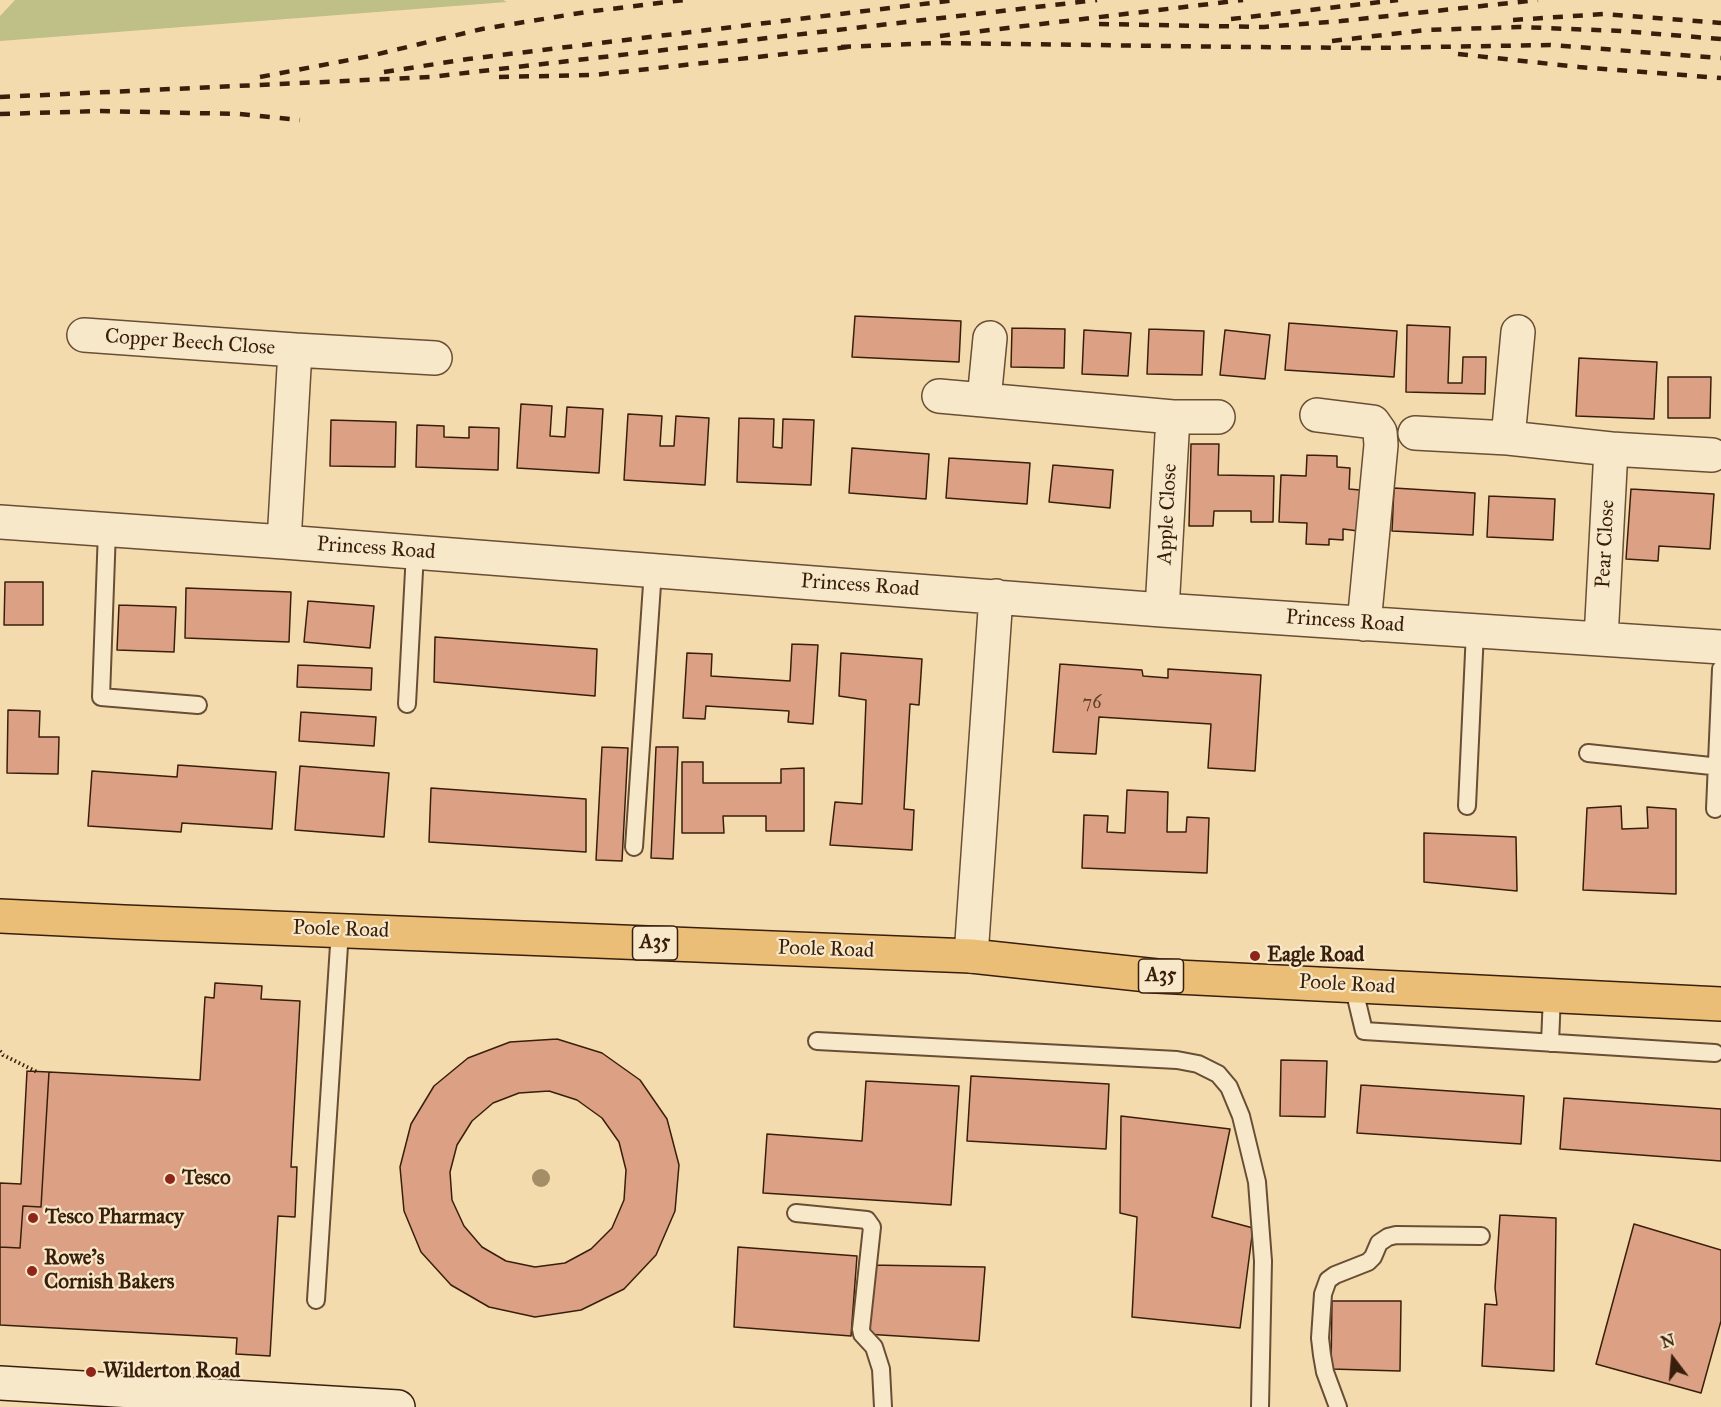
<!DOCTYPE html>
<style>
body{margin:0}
#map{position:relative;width:1721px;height:1407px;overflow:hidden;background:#f4dbad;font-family:"IM FELL Great Primer",serif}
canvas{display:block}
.north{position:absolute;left:1643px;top:1329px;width:60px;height:60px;-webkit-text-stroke:4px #f8e8ca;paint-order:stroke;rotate:344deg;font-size:16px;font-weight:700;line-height:24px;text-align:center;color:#391f0b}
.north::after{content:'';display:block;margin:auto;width:21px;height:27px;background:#391f0b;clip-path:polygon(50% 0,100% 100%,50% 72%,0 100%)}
</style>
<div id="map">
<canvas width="1721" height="1407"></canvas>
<div class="north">N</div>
</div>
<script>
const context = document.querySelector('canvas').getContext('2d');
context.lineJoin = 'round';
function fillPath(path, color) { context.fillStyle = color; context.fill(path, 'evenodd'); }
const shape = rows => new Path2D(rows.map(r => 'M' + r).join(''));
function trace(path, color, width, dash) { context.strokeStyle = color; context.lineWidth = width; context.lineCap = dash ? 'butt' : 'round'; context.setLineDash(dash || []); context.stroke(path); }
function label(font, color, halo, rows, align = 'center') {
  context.font = font + ' "IM FELL Great Primer",serif'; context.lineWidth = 4.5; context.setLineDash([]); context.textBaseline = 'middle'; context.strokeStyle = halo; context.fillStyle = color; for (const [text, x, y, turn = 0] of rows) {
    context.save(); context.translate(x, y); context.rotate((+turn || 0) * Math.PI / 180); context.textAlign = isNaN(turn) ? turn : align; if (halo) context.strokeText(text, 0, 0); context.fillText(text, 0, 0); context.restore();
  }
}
fillPath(shape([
 [15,0,503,0,507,2,0,41,0,16]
]), '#bfbf88');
const building = shape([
 [855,316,961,321,959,362,852,357,855,316],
 [1289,323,1397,331,1394,377,1285,370,1289,323],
 [1407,325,1450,327,1448,383,1462,383,1463,357,1486,357,1485,394,1406,392,1407,325],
 [1012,328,1065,329,1064,368,1011,367,1012,328],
 [1149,329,1204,331,1202,375,1147,374,1149,329],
 [1084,330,1131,333,1128,376,1082,374,1084,330],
 [1225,330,1270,335,1265,379,1220,375,1225,330],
 [1579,358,1657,362,1654,419,1576,416,1579,358],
 [1668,377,1711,377,1710,418,1668,418,1668,377],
 [521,404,552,406,550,436,565,437,567,407,603,409,599,473,517,468,521,404],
 [628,414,662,416,660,446,674,446,676,416,709,418,705,485,624,480,628,414],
 [739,418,774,419,773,447,782,448,783,419,814,420,811,485,737,482,739,418],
 [331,420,396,422,395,467,330,466,331,420],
 [417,425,444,426,444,437,469,438,469,427,499,428,498,470,416,467,417,425],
 [1191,444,1219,444,1218,475,1274,476,1273,522,1251,522,1251,511,1214,511,1213,526,1189,526,1191,444],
 [852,448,929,454,926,499,849,493,852,448],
 [1307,455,1337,456,1337,467,1350,468,1349,489,1360,490,1358,531,1343,529,1343,540,1329,539,1329,545,1306,544,1307,523,1279,522,1281,475,1306,476,1307,455],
 [949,458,1030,463,1027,504,946,498,949,458],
 [1053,465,1113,470,1110,508,1049,502,1053,465],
 [1394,488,1475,493,1473,535,1392,531,1394,488],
 [1631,489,1714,494,1710,549,1659,546,1658,561,1626,559,1631,489],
 [1489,496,1555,499,1553,540,1487,537,1489,496],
 [5,582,43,582,43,625,4,625,5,582],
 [186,588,291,592,289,642,185,638,186,588],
 [308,601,374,606,370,648,304,642,308,601],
 [119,605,176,607,174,652,117,650,119,605],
 [435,637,597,649,595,696,434,682,435,637],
 [792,644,818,645,813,724,788,722,789,711,706,706,705,719,683,718,687,653,712,654,711,676,790,681,792,644],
 [841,653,922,659,919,705,910,704,904,809,914,810,912,850,830,845,835,802,862,804,866,700,839,696,841,653],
 [1060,664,1142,670,1143,676,1168,678,1168,669,1261,675,1255,771,1208,768,1211,724,1099,717,1096,754,1053,752,1060,664],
 [298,665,372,668,371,690,297,687,298,665],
 [8,710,40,711,39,737,59,737,58,774,7,773,8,710],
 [301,712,376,717,374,746,299,741,301,712],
 [602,747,628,748,622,861,596,860,602,747],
 [656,747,678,747,673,859,651,858,656,747],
 [682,762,703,762,703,783,781,783,781,769,804,768,804,831,766,831,766,816,723,816,724,833,682,833,682,762],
 [178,765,276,772,272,829,182,823,181,832,88,826,92,771,177,777,178,765],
 [300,766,389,773,384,837,295,830,300,766],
 [431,788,586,799,586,852,429,842,431,788],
 [1127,790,1168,792,1167,832,1186,832,1187,817,1209,818,1207,873,1082,868,1084,815,1108,816,1107,832,1125,833,1127,790],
 [1621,806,1622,829,1648,828,1647,807,1676,809,1676,894,1583,890,1587,808,1621,806],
 [1424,833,1516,837,1517,891,1424,882,1424,833],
 [215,983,262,986,261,999,300,1001,291,1167,297,1167,295,1217,278,1216,270,1356,236,1354,237,1338,0,1325,0,1247,20,1248,23,1206,41,1207,49,1072,200,1080,205,997,214,998,215,983],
 [557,1039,602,1053,640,1080,667,1119,679,1165,675,1211,656,1255,624,1289,581,1310,535,1317,489,1307,451,1285,421,1252,404,1211,400,1167,411,1124,434,1086,468,1058,510,1042,557,1039],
 [549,1091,577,1100,602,1118,619,1142,626,1170,624,1200,612,1228,591,1249,565,1263,535,1267,506,1261,482,1247,464,1226,452,1200,450,1172,457,1145,472,1121,493,1103,519,1093,549,1091],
 [1281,1060,1327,1061,1325,1117,1280,1116,1281,1060],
 [27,1071,49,1072,41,1207,23,1206,20,1248,0,1247,0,1183,21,1184,27,1071],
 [971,1076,1109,1084,1106,1149,967,1141,971,1076],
 [866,1081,959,1086,951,1205,763,1193,767,1134,862,1141,866,1081],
 [1361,1085,1524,1096,1521,1144,1357,1133,1361,1085],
 [1564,1098,1721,1109,1721,1161,1560,1149,1564,1098],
 [1121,1116,1230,1129,1212,1217,1253,1228,1240,1328,1132,1317,1137,1217,1120,1213,1121,1116],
 [1500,1215,1556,1218,1554,1371,1482,1366,1485,1304,1497,1305,1495,1288,1500,1215],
 [1634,1224,1721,1250,1721,1321,1701,1393,1596,1364,1634,1224],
 [738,1247,857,1256,851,1336,734,1327,738,1247],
 [870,1265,985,1267,979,1341,865,1334,870,1265],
 [1332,1301,1401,1301,1400,1371,1331,1369,1332,1301]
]);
fillPath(building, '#dca184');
trace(building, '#391f0b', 1.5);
const lane = shape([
 [107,530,101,697,198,705],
 [407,704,415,552],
 [1588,753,1721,767],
 [1467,806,1475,631],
 [1715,809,1721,669],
 [634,847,653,570],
 [1353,985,1364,1031,1715,1053],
 [817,1041,1177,1060,1198,1064,1218,1074,1229,1087,1241,1116,1257,1182,1263,1261,1260,1407],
 [1550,1043,1552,995],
 [796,1213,867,1220,872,1227,861,1329,862,1334,874,1347,881,1369,883,1407],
 [316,1300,340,930],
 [1338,1407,1325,1372,1322,1355,1320,1338,1323,1294,1328,1280,1335,1275,1368,1262,1373,1257,1379,1243,1388,1237,1396,1235,1481,1236]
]);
const street = shape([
 [84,335,295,350,284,542],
 [295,350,435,358],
 [939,396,1173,417,1162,610],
 [984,400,990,338],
 [1317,415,1373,422,1380,432,1381,445,1364,624],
 [1173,417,1218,417],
 [1415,433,1508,438,1611,449,1601,639],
 [1508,438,1518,332],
 [1611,449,1712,455],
 [0,522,284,542,1162,610,1721,647],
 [971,956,996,596]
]);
const secondary = shape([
 [0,1383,398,1407]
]);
const highway = shape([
 [0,916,124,922,971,956,1157,976,1721,1004]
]);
trace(lane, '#684e34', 20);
trace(street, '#684e34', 36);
trace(secondary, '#391f0b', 36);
trace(highway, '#391f0b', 36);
trace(shape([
 [0,1051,3,1055,37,1072]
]), '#391f0b', 4, [1.5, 3]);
trace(lane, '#f8e8ca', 16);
trace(street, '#f8e8ca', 33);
trace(secondary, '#f8e8ca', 33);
trace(highway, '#eabe76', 33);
trace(shape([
 [1231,19,1398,0],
 [1513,20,1604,14,1721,23],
 [1099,24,1264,27,1341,21,1538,0],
 [940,36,1243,0],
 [1332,41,1426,30,1520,27,1621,31,1721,39],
 [841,47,935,43,1248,47,1372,48,1550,45,1721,58],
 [1458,54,1579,67,1721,78],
 [384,72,468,59,956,0],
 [260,77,370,56,482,29,586,12,684,0],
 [499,77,594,75,848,47],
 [0,97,430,77,1097,0],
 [0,114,101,111,239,114,300,120]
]), '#391f0b', 4.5, [10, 10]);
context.fillStyle = '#a38e68';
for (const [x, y] of [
 [541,1178]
]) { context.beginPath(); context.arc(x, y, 9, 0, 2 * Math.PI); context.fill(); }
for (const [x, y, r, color] of [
 [1255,956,6,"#8f2418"],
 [170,1179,6,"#8f2418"],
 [33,1218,6,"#8f2418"],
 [32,1271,6,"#8f2418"],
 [91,1372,6,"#8f2418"]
]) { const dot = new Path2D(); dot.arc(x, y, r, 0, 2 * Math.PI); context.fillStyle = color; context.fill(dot); trace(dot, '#f8e8ca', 2); }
label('18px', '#624029', null, [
 ["76",1092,704]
]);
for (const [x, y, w] of [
 [655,943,45],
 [1161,976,45]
]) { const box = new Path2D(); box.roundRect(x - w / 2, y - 17, w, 34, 4.5); context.fillStyle = '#f8e8ca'; context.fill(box); trace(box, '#391f0b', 1.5); }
label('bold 20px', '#391f0b', null, [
 ["A35",655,943],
 ["A35",1161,976]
]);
label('21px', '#391f0b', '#f8e8ca', [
 ["Copper Beech Close",190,343,4],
 ["Apple Close",1168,514,-87],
 ["Pear Close",1606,544,-87],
 ["Princess Road",376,549,4],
 ["Princess Road",860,586,4],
 ["Princess Road",1345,622,4],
 ["Poole Road",341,930,2],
 ["Poole Road",826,950,2],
 ["Poole Road",1347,985,3]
]);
label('bold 21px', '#391f0b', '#f8e8ca', [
 ["Eagle Road",1267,956],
 ["Tesco",182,1179],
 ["Tesco Pharmacy",45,1218],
 ["Rowe's",44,1259],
 ["Cornish Bakers",44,1283],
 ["Wilderton Road",103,1372]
], 'left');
</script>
